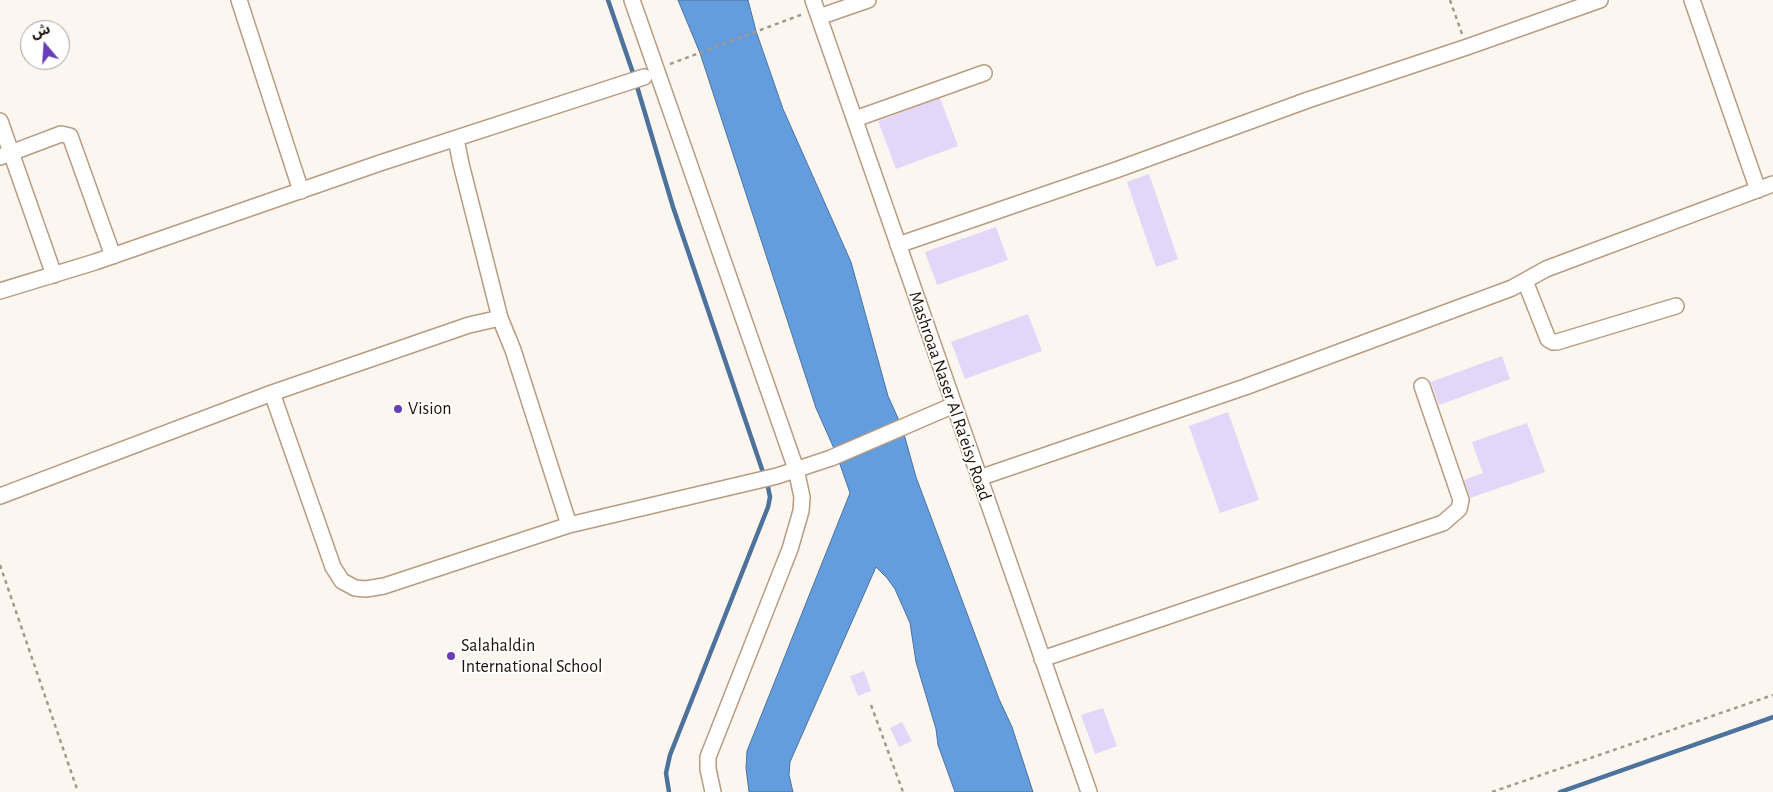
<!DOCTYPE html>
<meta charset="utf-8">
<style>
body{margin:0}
#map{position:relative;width:1773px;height:792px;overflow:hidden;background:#fcf6f1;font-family:"Alegreya Sans","Noto Sans Arabic",sans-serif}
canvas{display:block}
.north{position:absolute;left:20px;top:20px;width:50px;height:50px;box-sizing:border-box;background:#fff;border:1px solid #a4a09c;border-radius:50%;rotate:342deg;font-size:14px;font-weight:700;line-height:20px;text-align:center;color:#1b1108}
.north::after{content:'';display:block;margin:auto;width:18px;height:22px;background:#673eb6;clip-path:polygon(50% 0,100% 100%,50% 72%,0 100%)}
</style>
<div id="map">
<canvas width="1773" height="792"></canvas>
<div class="north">ش</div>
</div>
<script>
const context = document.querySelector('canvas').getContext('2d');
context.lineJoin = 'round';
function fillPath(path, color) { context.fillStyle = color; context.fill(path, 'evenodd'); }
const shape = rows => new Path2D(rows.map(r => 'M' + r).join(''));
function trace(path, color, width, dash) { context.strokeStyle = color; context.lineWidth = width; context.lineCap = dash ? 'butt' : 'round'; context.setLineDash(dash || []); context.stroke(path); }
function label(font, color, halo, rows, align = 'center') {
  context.font = font + ' "Alegreya Sans",sans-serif'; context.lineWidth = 4; context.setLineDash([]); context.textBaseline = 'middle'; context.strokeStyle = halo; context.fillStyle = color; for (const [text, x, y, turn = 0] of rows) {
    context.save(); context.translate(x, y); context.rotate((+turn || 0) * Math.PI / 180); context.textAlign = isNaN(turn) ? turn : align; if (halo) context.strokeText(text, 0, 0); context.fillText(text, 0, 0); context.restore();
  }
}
const water = shape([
 [678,0,748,0,756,31,783,109,851,262,888,396,902,427,916,477,999,699,1012,727,1033,792,955,792,938,745,936,729,916,662,910,623,895,589,887,578,876,567,790,762,789,775,793,792,749,792,746,768,747,751,850,493,836,453,816,408,700,53,678,0]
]);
fillPath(water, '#639ddd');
trace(water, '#4d739d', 1);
trace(shape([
 [608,0,633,73,673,207,768,487,770,497,768,507,670,755,666,773,669,792],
 [1560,792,1773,717]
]), '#4d739d', 4.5);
fillPath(shape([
 [940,98,958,146,896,169,878,121],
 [1149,174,1178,259,1156,267,1127,182],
 [996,227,1008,260,937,285,925,252],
 [1028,314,1042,351,965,379,951,342],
 [1502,356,1510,379,1439,405,1431,382],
 [1228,412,1259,500,1220,513,1189,426],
 [1527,423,1545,472,1470,498,1464,480,1483,473,1472,442],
 [864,671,871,691,858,696,850,676],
 [1103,708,1117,746,1095,754,1081,715],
 [902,722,912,741,899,747,890,728]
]), '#e4d6f9');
const minor = shape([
 [239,0,301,191],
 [632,0,796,469,802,497,801,511,790,549,708,757,708,769,713,792],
 [813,0,1089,792],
 [1692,0,1758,190],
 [819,17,868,0],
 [855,119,984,73],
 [0,121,54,275],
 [456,139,461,164,500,318,513,350,569,525],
 [0,157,61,134,70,136,113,256],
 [898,245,1116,170,1308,100,1467,47,1600,0],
 [1525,281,1548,339,1553,342,1557,342,1676,306],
 [0,291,95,262,380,163,644,77],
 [272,393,333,567,342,581,355,588,366,589,384,586,569,525,777,476,831,458,954,405],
 [979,478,1245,387,1512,288,1546,269,1773,184],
 [0,496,272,393,469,325,500,318],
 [1042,659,1443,523,1459,509,1461,500,1422,386]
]);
trace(minor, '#b79c82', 18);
trace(shape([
 [1450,0,1462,34],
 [670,64,803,14],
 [0,565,78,792],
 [871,705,903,792],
 [1492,792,1773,695]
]), '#a19992', 2.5, [4, 4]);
trace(minor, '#fff', 15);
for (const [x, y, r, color] of [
 [398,409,5,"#673eb6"],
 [451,656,5,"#673eb6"]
]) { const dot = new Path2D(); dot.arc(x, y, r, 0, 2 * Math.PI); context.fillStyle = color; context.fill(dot); trace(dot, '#fff', 2); }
label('18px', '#1b1108', '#fff', [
 ["Mashroaa Naser Al Ra'eisy Road",950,396,71]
]);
label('18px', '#1b1108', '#fff', [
 ["Vision",408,409],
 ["Salahaldin",461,646],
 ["International School",461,667]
], 'left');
</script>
